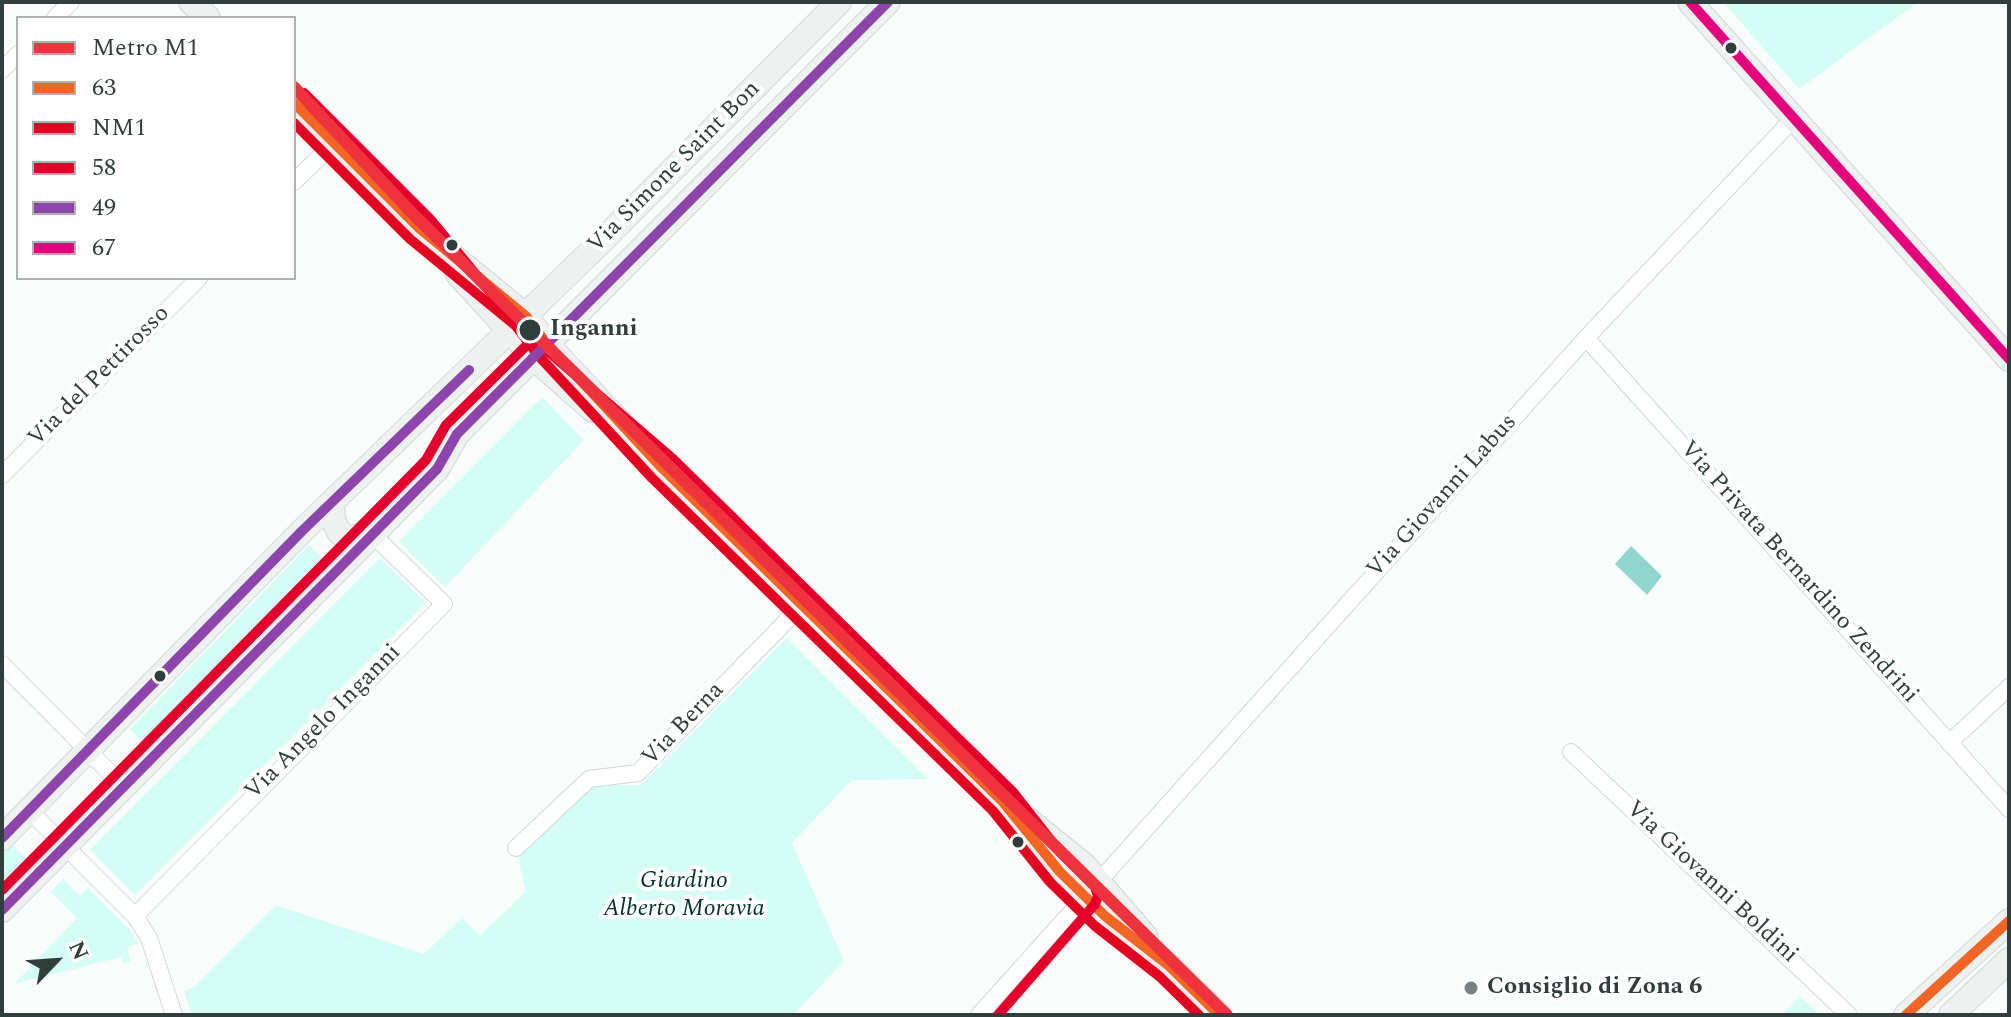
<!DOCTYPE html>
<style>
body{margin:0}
#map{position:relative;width:2011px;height:1017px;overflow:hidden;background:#f8fcfb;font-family:Spectral,serif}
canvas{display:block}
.frame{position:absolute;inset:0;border:4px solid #303f3d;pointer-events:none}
.legend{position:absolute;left:16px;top:16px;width:280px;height:264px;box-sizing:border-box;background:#fff;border:2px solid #acb2b1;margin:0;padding:10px 14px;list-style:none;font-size:24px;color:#303f3d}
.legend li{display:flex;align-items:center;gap:16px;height:40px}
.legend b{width:40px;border:2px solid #acb2b1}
.north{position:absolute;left:16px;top:921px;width:80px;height:80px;-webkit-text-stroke:6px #fff;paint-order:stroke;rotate:65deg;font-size:22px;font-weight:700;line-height:32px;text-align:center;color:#303f3d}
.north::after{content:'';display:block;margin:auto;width:28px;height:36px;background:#303f3d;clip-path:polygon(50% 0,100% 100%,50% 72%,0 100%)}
</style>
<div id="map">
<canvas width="2011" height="1017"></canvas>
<div class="frame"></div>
<ul class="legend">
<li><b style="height:10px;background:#ee333e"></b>Metro M1</li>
<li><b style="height:10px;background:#f26522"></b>63</li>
<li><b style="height:10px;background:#e40520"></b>NM1</li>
<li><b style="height:10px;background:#e4002b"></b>58</li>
<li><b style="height:10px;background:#8e44ad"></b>49</li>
<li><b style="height:10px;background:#e5007d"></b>67</li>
</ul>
<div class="north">N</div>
</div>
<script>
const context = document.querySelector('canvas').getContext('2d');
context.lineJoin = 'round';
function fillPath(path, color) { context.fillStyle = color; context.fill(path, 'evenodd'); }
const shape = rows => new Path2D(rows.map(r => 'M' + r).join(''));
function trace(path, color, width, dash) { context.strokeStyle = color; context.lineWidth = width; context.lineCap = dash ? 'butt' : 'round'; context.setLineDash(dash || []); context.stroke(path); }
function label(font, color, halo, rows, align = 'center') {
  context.font = font + ' Spectral,serif'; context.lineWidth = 8; context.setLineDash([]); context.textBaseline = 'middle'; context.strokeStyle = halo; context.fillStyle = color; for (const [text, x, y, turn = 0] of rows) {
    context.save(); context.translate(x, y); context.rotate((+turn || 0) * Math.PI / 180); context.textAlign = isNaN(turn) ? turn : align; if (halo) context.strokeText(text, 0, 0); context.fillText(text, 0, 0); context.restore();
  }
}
fillPath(shape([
 [1723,2,1918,2,1799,89],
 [542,397,584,440,445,587,399,541],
 [309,545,330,565,151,750,130,729],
 [380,558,426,603,135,895,90,850],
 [787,638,928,779,852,780,792,843,844,961,793,1015,192,1015,184,991,194,987,276,905,424,954,462,918,480,936,526,891,518,858,590,785,641,785],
 [11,844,31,863,2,893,2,853],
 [63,879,80,896,88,888,130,930,138,944,127,947,131,962,124,964,121,957,14,984,77,918,51,892],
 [1800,996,1820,1015,1781,1015]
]), '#d4fdf6');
fillPath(shape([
 [1631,546,1662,576,1647,595,1615,564]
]), '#90d6cc');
const street = shape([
 [55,18,71,2],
 [2,70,18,54],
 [294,182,334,143],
 [1586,338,2009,809],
 [2,475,199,278],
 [2,664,124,787],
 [1949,743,2009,687],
 [1571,752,1849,1015],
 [30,811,135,916,149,938,174,1015],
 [516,848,589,779,638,773,802,605],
 [135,916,444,604,372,534],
 [979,1015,1586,338,1794,118]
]);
const secondary = shape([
 [191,2,208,18],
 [1690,2,2009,359],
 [294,103,429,240],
 [420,229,526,316,547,344,662,468,1003,802,1060,872,1105,916,1168,965,1219,1015],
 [458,274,534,358,593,410],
 [332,503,333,520,339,532,348,538,372,534],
 [1028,820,1084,865,1146,937],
 [2,838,302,531,602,241,839,2],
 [2,910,437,469,457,434,888,2],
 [1906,1015,2009,921],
 [1951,1015,2009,960]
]);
trace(street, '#d0d9d8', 18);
trace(secondary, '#d0d9d8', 26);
trace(street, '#fefffe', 16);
trace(secondary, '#edf1f0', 24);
trace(shape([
 [294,103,420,229,526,316,547,344,662,468,1003,802,1060,872,1105,916,1168,965,1219,1015],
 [1906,1015,2009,921]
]), '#f26522', 10);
trace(shape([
 [294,123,410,239,516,326,537,354,652,478,993,811,1050,882,1095,926,1159,976,1199,1015]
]), '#e40520', 10);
trace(shape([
 [304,93,430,219,496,299,544,348,672,458,1013,792,1060,852,1095,887,1098,896,1095,904,998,1015],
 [2,890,426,460,446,425,529,343,521,332]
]), '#e4002b', 10);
trace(shape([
 [2,838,302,531,469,370],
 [2,910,437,469,457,434,888,2]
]), '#8e44ad', 10);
trace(shape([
 [1690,2,2009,359]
]), '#e5007d', 10);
trace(shape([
 [294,87,412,213,1227,1015]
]), '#ee333e', 12);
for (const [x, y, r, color] of [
 [1731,48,7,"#303f3d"],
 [452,245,7,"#303f3d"],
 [530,330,12,"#303f3d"],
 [160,676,7,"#303f3d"],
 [1018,842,7,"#303f3d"],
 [1471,988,8,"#768180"]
]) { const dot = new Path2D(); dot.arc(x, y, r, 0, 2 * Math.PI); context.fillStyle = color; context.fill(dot); trace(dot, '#fff', 3); }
label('24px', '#303f3d', '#fff', [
 ["Via Simone Saint Bon",675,168,-45],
 ["Via del Pettirosso",100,377,-45],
 ["Via Giovanni Labus",1443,497,-48],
 ["Via Privata Bernardino Zendrini",1798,573,48],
 ["Via Angelo Inganni",324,723,-45],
 ["Via Berna",684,725,-46],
 ["Via Giovanni Boldini",1711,883,43]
]);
label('bold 24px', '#303f3d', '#fff', [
 ["Inganni",550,330]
], 'left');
label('italic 24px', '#00312c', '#fff', [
 ["Giardino",684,882],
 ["Alberto Moravia",684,910]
]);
label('bold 24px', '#303f3d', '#fff', [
 ["Consiglio di Zona 6",1487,988]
], 'left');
</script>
